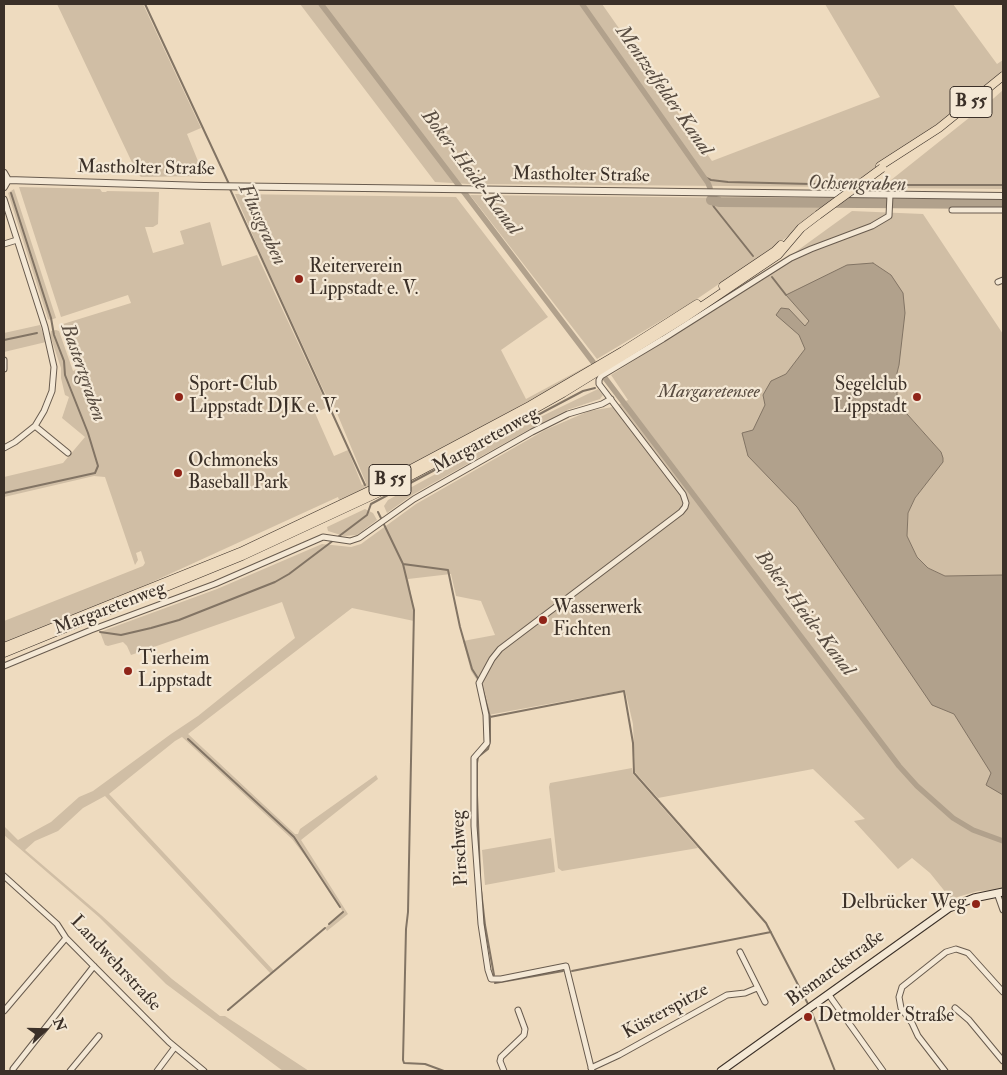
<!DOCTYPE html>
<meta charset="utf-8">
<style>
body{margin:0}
#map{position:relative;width:1007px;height:1075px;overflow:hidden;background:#eedbbf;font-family:"IM FELL Double Pica",serif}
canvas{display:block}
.frame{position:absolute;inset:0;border:5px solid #3b3028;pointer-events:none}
.north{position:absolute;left:20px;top:1005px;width:50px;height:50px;-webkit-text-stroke:4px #f4e8d5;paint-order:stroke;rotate:69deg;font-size:14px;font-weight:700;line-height:20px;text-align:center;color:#3b3028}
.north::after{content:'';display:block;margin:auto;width:18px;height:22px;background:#3b3028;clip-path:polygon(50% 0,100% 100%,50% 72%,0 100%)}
</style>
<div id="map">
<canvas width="1007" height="1075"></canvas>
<div class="frame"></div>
<div class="north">N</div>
</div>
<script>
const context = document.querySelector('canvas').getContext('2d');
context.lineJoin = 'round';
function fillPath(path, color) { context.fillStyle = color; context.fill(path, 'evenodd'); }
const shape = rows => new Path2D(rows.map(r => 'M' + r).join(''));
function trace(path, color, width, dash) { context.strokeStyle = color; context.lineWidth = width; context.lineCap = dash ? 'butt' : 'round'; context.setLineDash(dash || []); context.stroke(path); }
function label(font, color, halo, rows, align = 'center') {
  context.font = font + ' "IM FELL Double Pica",serif'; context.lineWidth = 4.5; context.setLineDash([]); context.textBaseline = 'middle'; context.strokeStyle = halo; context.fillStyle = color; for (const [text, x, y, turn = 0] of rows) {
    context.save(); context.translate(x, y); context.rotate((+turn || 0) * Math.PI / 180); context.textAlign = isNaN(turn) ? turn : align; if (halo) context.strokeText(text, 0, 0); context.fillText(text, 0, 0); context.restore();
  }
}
fillPath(shape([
 [57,4,143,4,201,128,187,134,204,176,141,177,137,173],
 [300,4,602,4,712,161,880,97,825,4,953,4,997,64,1003,60,1003,72,882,169,855,187,469,184,435,182],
 [1003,90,1003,189,881,188,994,98],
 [19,187,100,189,102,192,106,192,107,191,159,192,158,224,153,227,145,227,153,253,184,244,180,231,210,222,222,266,257,255,328,407,315,413,334,456,348,450,362,485,366,483,334,406,332,407,322,387,263,259,235,194,456,197,548,317,501,350,526,399,589,365,590,367,433,454,364,489,339,500,338,497,126,594,4,643,4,621,143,566,145,563,141,551,136,553,138,560,135,565,105,477,94,476,4,497,4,477,63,463,85,437,62,418,69,397,65,395,61,378,61,368,50,335,51,331,56,330,59,331,73,371,78,369,63,324,131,303,128,295,61,317],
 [14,189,56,318,50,320,48,319,8,193],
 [470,195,839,199,772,248,694,301,597,359],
 [852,211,923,214,1003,334,1003,575,945,576,928,568,917,557,907,536,908,513,915,498,942,462,941,452,899,405,897,396,897,373,899,365,891,275,872,263,802,354,1003,750,1003,890,978,891,951,899,930,873,912,858,898,869,854,821,865,819,813,769,658,798,635,772,633,724,625,690,488,715,480,685,471,671,463,641,495,635,481,601,456,596,451,574,408,579,414,610,414,621,352,608,188,734,295,834,298,834,300,829,376,775,378,779,301,840,348,914,327,931,325,928,343,912,312,865,292,839,182,737,175,741,109,794,274,971,271,974,105,796,83,808,58,831,35,841,25,850,101,915,172,979,220,1016,225,1016,309,1071,283,1071,166,984,99,917,4,835,4,826,18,840,51,822,79,797,93,791,171,734,198,716,295,638,282,602,131,655,127,646,123,642,108,646,105,645,100,632,217,589,322,544,351,547,361,544,416,504,545,430,589,411,613,407,628,400,611,375,773,273,790,256],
 [40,325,46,342,4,352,4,333],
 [598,389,603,395,600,399,567,410,530,429,412,495,387,513,384,506,388,500,538,418],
 [365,509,373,513,377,520,357,535,344,536,328,531,327,527],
 [632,768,633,774,698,848,562,871,558,868,549,787,550,783],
 [551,838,555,872,485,885,482,850]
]), '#d0bea5');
const water = shape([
 [873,263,891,275,903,293,905,313,899,365,897,373,897,396,899,405,941,452,943,458,943,462,915,498,908,513,907,536,917,557,928,568,945,576,1003,575,1003,795,986,785,991,773,954,714,932,705,797,507,748,456,742,433,753,430,765,405,763,395,771,381,786,374,805,349,799,335,776,315,781,308,789,309,805,326,809,321,786,295,847,265,873,263]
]);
fillPath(water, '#b1a18c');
trace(water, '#827464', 1);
trace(shape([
 [145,4,229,184],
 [702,176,711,180,728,182,853,185],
 [863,185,1003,185],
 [230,189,365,485],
 [711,200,714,207,753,256],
 [772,277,786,295],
 [4,340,37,333],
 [4,493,95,473,98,466,88,433,65,375,64,361,54,335,51,318,11,193],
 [378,512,403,564,414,610,408,912,406,929,403,1060,404,1063,425,1064,444,1071],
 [403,564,448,570,460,627,472,669,479,680],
 [100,632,121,635,151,628,179,620,275,582,289,574,367,515,371,504,549,409,583,391,595,388],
 [490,717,624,691,633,743,634,773,766,923,808,1004],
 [188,739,294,837,340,907],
 [480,875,477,795,477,763,478,757,488,749,490,741,490,717,481,684],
 [481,890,485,925,494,975],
 [329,924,343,912],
 [572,971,771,932],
 [495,983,563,971],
 [228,1010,325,928],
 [812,1013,835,1071]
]), '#827464', 2);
trace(shape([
 [321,4,593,362],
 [582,4,708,183,710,188,711,200],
 [605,378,899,766,917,786,953,818,973,830,1003,841]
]), '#b1a18c', 5.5);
trace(shape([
 [711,200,720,202,1003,204]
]), '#b1a18c', 10);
const minor = shape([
 [4,199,45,327,54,367,52,391,44,411,35,426,15,442,4,448],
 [952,210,1003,210],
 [4,244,17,240],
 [998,282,1003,280],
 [4,360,4,369],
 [35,426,68,453],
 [4,666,91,630,215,584,323,537,350,541,359,538,414,499,532,432,568,414,602,404,611,399],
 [4,876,57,924,66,938,169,1042,204,1071],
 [997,893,1003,910],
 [740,952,765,1002],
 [829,995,883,1071],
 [955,1008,969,1020,1003,1061],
 [4,1011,66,938],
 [591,1068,619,1055,727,995,745,993,757,988],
 [13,1069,94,966],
 [70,1071,99,1036],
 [157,1071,175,1047],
 [504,1071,500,1061,501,1057,524,1035,525,1029,518,1010],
 [592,1071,566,966,501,979,491,979,488,970,481,924,474,826,474,758,487,743,486,715,479,683,492,659,500,649,681,512,685,507,686,503,683,494,599,384,599,380,601,376,663,339,791,258,811,249,872,226,889,216,890,195],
 [945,1071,918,1036,912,1023,901,1008,899,997,902,987,946,952,956,949,968,953,1003,992]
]);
const tertiary = shape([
 [4,173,8,180],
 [8,180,204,186,1003,196],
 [4,187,8,180]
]);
const secondary = shape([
 [721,1071,949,908,974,898,1003,892]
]);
const primary = shape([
 [880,166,939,128,1003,76],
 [723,286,775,251,781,245],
 [4,647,240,552,379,486,531,405,623,351,697,304],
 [4,653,242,556,382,491,483,438,563,393,686,317,778,255,801,228,818,215]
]);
trace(minor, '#685b4e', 7);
trace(tertiary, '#685b4e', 8);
trace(secondary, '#3b3028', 9);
trace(primary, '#3b3028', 9);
trace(minor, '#f4e8d5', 5);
trace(tertiary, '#f4e8d5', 6);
trace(secondary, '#f4e8d5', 7);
trace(primary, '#eedbbf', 8);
const primaryBridge = shape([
 [818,215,882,168]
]);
trace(primaryBridge, '#3b3028', 9, []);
trace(primaryBridge, '#eedbbf', 8);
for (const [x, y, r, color] of [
 [299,279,5,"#8f2418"],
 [179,397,5,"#8f2418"],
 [917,397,5,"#8f2418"],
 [178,473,5,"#8f2418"],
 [543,620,5,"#8f2418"],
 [128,671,5,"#8f2418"],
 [976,904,5,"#8f2418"],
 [808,1017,5,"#8f2418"]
]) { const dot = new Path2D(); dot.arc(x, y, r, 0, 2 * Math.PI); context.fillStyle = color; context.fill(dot); trace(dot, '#f4e8d5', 2); }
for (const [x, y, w] of [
 [971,102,42],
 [390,480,42]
]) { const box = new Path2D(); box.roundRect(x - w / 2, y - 15.5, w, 31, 4); context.fillStyle = '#f4e8d5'; context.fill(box); trace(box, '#3b3028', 1); }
label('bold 18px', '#3b3028', null, [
 ["B 55",971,102],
 ["B 55",390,480]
]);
label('19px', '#3b3028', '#f4e8d5', [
 ["Mastholter Straße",146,169,1],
 ["Mastholter Straße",581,176,1],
 ["Margaretenweg",486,441,-29],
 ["Margaretenweg",110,609,-21],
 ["Pirschweg",461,848,-93],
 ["Landwehrstraße",115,964,47],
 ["Bismarckstraße",836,969,-36],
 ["Küsterspitze",666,1012,-29]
]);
label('19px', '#3b3028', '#f4e8d5', [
 ["Reiterverein",309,268],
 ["Lippstadt e. V.",309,290],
 ["Sport-Club",189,386],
 ["Lippstadt DJK e. V.",189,408],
 ["Segelclub",907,386,"right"],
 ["Lippstadt",907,408,"right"],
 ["Ochmoneks",188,462],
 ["Baseball Park",188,484],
 ["Wasserwerk",553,609],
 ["Fichten",553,631],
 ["Tierheim",138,660],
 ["Lippstadt",138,682],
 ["Delbrücker Weg",966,904,"right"],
 ["Detmolder Straße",818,1017]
], 'left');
label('italic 19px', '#594c41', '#f4e8d5', [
 ["Margaretensee",709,393]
]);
label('italic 20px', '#584c41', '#f4e8d5', [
 ["Mentzelfelder Kanal",663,91,55],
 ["Boker-Heide-Kanal",470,173,53],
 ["Ochsengraben",857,185,1],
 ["Flussgraben",261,225,65],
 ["Bastertgraben",82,373,71],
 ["Boker-Heide-Kanal",804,614,53]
]);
</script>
